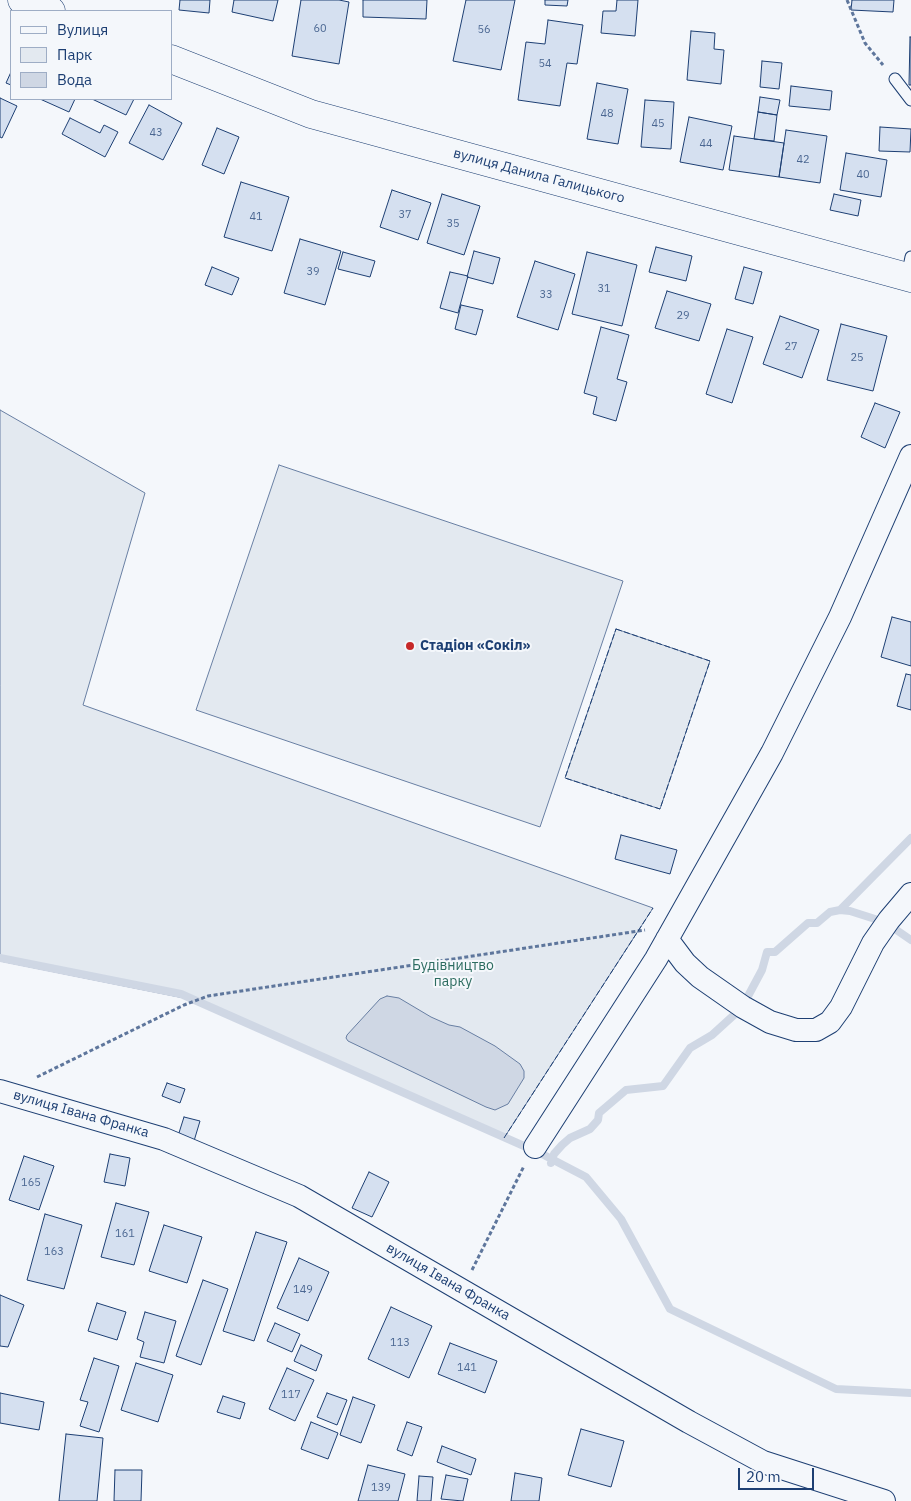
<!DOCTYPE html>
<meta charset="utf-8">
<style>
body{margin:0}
#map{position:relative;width:911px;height:1501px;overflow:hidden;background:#f4f7fb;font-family:"IBM Plex Sans",sans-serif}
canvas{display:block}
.legend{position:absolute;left:10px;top:10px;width:162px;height:90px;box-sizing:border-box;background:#f4f7fb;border:1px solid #9eadc5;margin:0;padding:6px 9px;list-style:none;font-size:15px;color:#1d3f73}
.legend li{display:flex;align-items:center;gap:10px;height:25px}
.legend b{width:25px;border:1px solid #9eadc5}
.scale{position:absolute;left:738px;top:1468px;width:76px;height:22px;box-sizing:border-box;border:2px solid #1d3f73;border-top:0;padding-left:6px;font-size:15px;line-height:18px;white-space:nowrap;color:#1d3f73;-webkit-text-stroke:4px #f4f7fb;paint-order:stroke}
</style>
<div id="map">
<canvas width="911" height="1501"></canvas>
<ul class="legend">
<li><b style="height:6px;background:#f4f7fb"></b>Вулиця</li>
<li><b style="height:14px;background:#e3e9f0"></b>Парк</li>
<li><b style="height:14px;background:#cfd7e4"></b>Вода</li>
</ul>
<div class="scale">20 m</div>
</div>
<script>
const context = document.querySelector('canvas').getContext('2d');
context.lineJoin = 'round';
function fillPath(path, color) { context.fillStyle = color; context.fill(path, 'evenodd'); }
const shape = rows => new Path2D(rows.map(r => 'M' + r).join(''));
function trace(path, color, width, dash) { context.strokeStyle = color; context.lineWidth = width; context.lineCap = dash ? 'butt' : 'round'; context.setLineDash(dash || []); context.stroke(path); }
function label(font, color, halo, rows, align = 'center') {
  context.font = font + ' "IBM Plex Sans",sans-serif'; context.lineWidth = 4; context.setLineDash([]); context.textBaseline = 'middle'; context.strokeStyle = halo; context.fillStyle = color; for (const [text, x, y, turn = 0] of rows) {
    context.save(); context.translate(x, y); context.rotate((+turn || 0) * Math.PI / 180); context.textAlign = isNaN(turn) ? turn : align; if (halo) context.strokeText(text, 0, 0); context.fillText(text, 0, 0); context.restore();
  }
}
const green = shape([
 [0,410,145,493,83,705,653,908,504,1138,184,998,0,961,0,410],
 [279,465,623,581,540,827,196,710,279,465],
 [616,629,710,661,660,809,565,778,616,629]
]);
fillPath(green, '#e3e9f0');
trace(green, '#687fa3', 1);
const water = shape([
 [387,996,399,998,431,1017,449,1025,460,1027,495,1046,520,1064,524,1071,524,1078,508,1104,495,1110,486,1107,348,1041,346,1038,347,1035,380,999,387,996]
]);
fillPath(water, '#cfd7e4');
trace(water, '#687fa3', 1);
trace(shape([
 [840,910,911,838],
 [895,929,911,940],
 [0,958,181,994,542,1154,586,1177,621,1219,670,1309,836,1389,911,1393],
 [747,998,762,970,767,952,775,952,808,923,817,923,830,912,840,910,850,911,875,919],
 [551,1163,554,1154,562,1145,570,1138,590,1129,598,1120,599,1113,626,1090,663,1086,690,1048,712,1035,734,1015]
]), '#cfd7e4', 8);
const building = shape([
 [180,0,210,0,209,13,179,10,180,0],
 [234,0,278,0,273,21,232,12,234,0],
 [301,0,339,0,349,2,339,64,292,56,301,0],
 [363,0,427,0,426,19,363,17,363,0],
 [466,0,515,0,501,70,453,61,466,0],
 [545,0,568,0,567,6,545,5,545,0],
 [617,0,638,0,635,36,601,33,603,11,616,11,617,0],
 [852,0,894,0,893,12,851,10,852,0],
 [548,20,583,25,577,64,567,63,560,106,518,100,526,42,545,44,548,20],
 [691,31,715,33,714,49,724,50,721,84,687,80,691,31],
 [910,37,911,37,911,85,909,85,910,37],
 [762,61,782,63,779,89,760,87,762,61],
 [11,72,11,85,6,83,11,72],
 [597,83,628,89,618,144,587,139,597,83],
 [791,86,832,91,830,110,789,106,791,86],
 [760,97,780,100,777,115,758,112,760,97],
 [0,98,17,106,2,138,0,137,0,98],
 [40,99,75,99,69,112,40,99],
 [92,99,134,99,126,115,92,99],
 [645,100,674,102,671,149,641,147,645,100],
 [149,105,182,123,163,160,129,143,149,105],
 [758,112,777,115,774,141,754,139,758,112],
 [689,117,732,126,723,170,680,162,689,117],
 [70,118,100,133,104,125,118,132,105,157,62,134,70,118],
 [880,127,911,129,910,152,879,151,880,127],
 [217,128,239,137,224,174,202,165,217,128],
 [786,130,827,136,820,183,779,177,786,130],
 [734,136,784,143,779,177,729,170,734,136],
 [846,153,887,160,881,197,840,190,846,153],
 [241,182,289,197,272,251,224,237,241,182],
 [392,190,431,203,418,240,380,227,392,190],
 [442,194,480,206,464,255,427,243,442,194],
 [834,194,861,200,858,216,830,210,834,194],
 [300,239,341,251,325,305,284,293,300,239],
 [656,247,692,256,686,281,649,272,656,247],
 [474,251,500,258,493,284,467,277,474,251],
 [343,252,375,261,370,277,338,269,343,252],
 [587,252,637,265,622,326,572,314,587,252],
 [535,261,575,274,558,330,517,317,535,261],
 [212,267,239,278,232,295,205,285,212,267],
 [744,267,762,272,753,304,735,299,744,267],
 [450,272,468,276,458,313,440,308,450,272],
 [667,291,711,304,699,341,655,328,667,291],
 [461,305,483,310,476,335,455,329,461,305],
 [780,316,819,330,802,378,763,364,780,316],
 [841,324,887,336,873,391,827,380,841,324],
 [601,327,629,335,617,379,627,382,616,421,593,414,597,397,584,393,601,327],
 [727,329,753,337,732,403,706,394,727,329],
 [875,403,900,412,885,448,861,437,875,403],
 [892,617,911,622,911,666,881,657,892,617],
 [906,674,911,675,911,710,897,706,906,674],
 [621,835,677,850,670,874,615,859,621,835],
 [167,1083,185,1089,180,1103,162,1096,167,1083],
 [184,1117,200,1121,194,1141,178,1136,184,1117],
 [110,1154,130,1158,125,1186,104,1182,110,1154],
 [24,1156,54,1166,39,1210,9,1200,24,1156],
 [369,1172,389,1182,372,1217,352,1208,369,1172],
 [116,1203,149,1212,134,1265,101,1257,116,1203],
 [45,1214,82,1225,64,1289,27,1280,45,1214],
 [164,1225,202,1237,187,1283,149,1271,164,1225],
 [256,1232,287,1242,254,1341,223,1331,256,1232],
 [299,1258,329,1272,308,1321,277,1308,299,1258],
 [203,1280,228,1289,201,1365,176,1356,203,1280],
 [0,1295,24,1305,8,1347,0,1346,0,1295],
 [97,1303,126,1312,117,1340,88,1331,97,1303],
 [391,1307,432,1326,409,1378,368,1359,391,1307],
 [145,1312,176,1321,164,1363,140,1357,144,1342,137,1339,145,1312],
 [275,1323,300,1334,292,1352,267,1341,275,1323],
 [450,1343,497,1361,485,1393,438,1374,450,1343],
 [301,1345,322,1355,316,1371,294,1361,301,1345],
 [94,1358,119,1366,99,1432,80,1426,88,1402,80,1400,94,1358],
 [136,1363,173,1375,158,1422,121,1410,136,1363],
 [287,1368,314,1380,295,1421,269,1409,287,1368],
 [0,1393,44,1402,39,1430,0,1423,0,1393],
 [327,1393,347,1400,337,1425,317,1417,327,1393],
 [223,1396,245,1403,240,1419,217,1412,223,1396],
 [353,1397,375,1405,361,1443,340,1435,353,1397],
 [311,1422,338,1433,328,1459,301,1449,311,1422],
 [407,1422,422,1427,412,1456,397,1450,407,1422],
 [581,1429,624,1441,611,1487,568,1475,581,1429],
 [66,1434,103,1438,97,1501,59,1501,66,1434],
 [442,1446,476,1459,471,1475,437,1462,442,1446],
 [368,1465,405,1474,398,1501,358,1501,368,1465],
 [115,1470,142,1470,141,1501,114,1501,115,1470],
 [515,1473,542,1478,539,1501,511,1501,515,1473],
 [446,1475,468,1479,463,1501,441,1499,446,1475],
 [419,1476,433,1477,431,1501,417,1501,419,1476]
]);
fillPath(building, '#d5e0f0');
trace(building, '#1d3f73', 1);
const lane = shape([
 [895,79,911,100],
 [907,277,911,257]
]);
const street = shape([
 [667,939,685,963,700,977,743,1007,770,1022,796,1030,816,1030,830,1022,841,1007,873,943,889,920,911,894],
 [0,1091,164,1139,299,1196,689,1422,763,1462,884,1501],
 [535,1147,656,959,772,753,840,617,911,456]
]);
const secondary = shape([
 [22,0,51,11],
 [171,59,311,114,911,278]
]);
trace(lane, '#1d3f73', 13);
trace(street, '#1d3f73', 24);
trace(secondary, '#1d3f73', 29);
trace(shape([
 [847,0,865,43,883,65],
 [37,1077,184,1005,208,996,645,930],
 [472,1270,524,1166]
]), '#5e769c', 3, [4, 2.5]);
trace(lane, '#f4f7fb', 11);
trace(street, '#f4f7fb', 22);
trace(secondary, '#f4f7fb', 28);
trace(shape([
 [616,629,710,661,660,809,565,778,616,629],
 [504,1138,653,908]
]), '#1d3f73', 1, [6, 2.5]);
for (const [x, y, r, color] of [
 [410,646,5,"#c62828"]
]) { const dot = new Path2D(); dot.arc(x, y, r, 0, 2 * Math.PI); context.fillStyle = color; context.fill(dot); trace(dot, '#f4f7fb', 2); }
label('11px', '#4b6792', null, [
 ["60",320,29],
 ["56",484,30],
 ["54",545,64],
 ["48",607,114],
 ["45",658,124],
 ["43",156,133],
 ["44",706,144],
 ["42",803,160],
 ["40",863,175],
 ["37",405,215],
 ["41",256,217],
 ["35",453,224],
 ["39",313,272],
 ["31",604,289],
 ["33",546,295],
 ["29",683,316],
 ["27",791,347],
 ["25",857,358],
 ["165",31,1183],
 ["161",125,1234],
 ["163",54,1252],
 ["149",303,1290],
 ["113",400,1343],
 ["141",467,1368],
 ["117",291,1395],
 ["139",381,1488]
]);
label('14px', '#1d3f73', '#f4f7fb', [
 ["вулиця Данила Галицького",539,176,15],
 ["вулиця Івана Франка",81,1114,16],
 ["вулиця Івана Франка",448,1282,30]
]);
label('bold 14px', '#1d3f73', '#f4f7fb', [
 ["Стадіон «Сокіл»",420,646]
], 'left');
label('14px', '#2c6c60', '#f4f7fb', [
 ["Будівництво",453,966],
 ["парку",453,982]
]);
</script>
